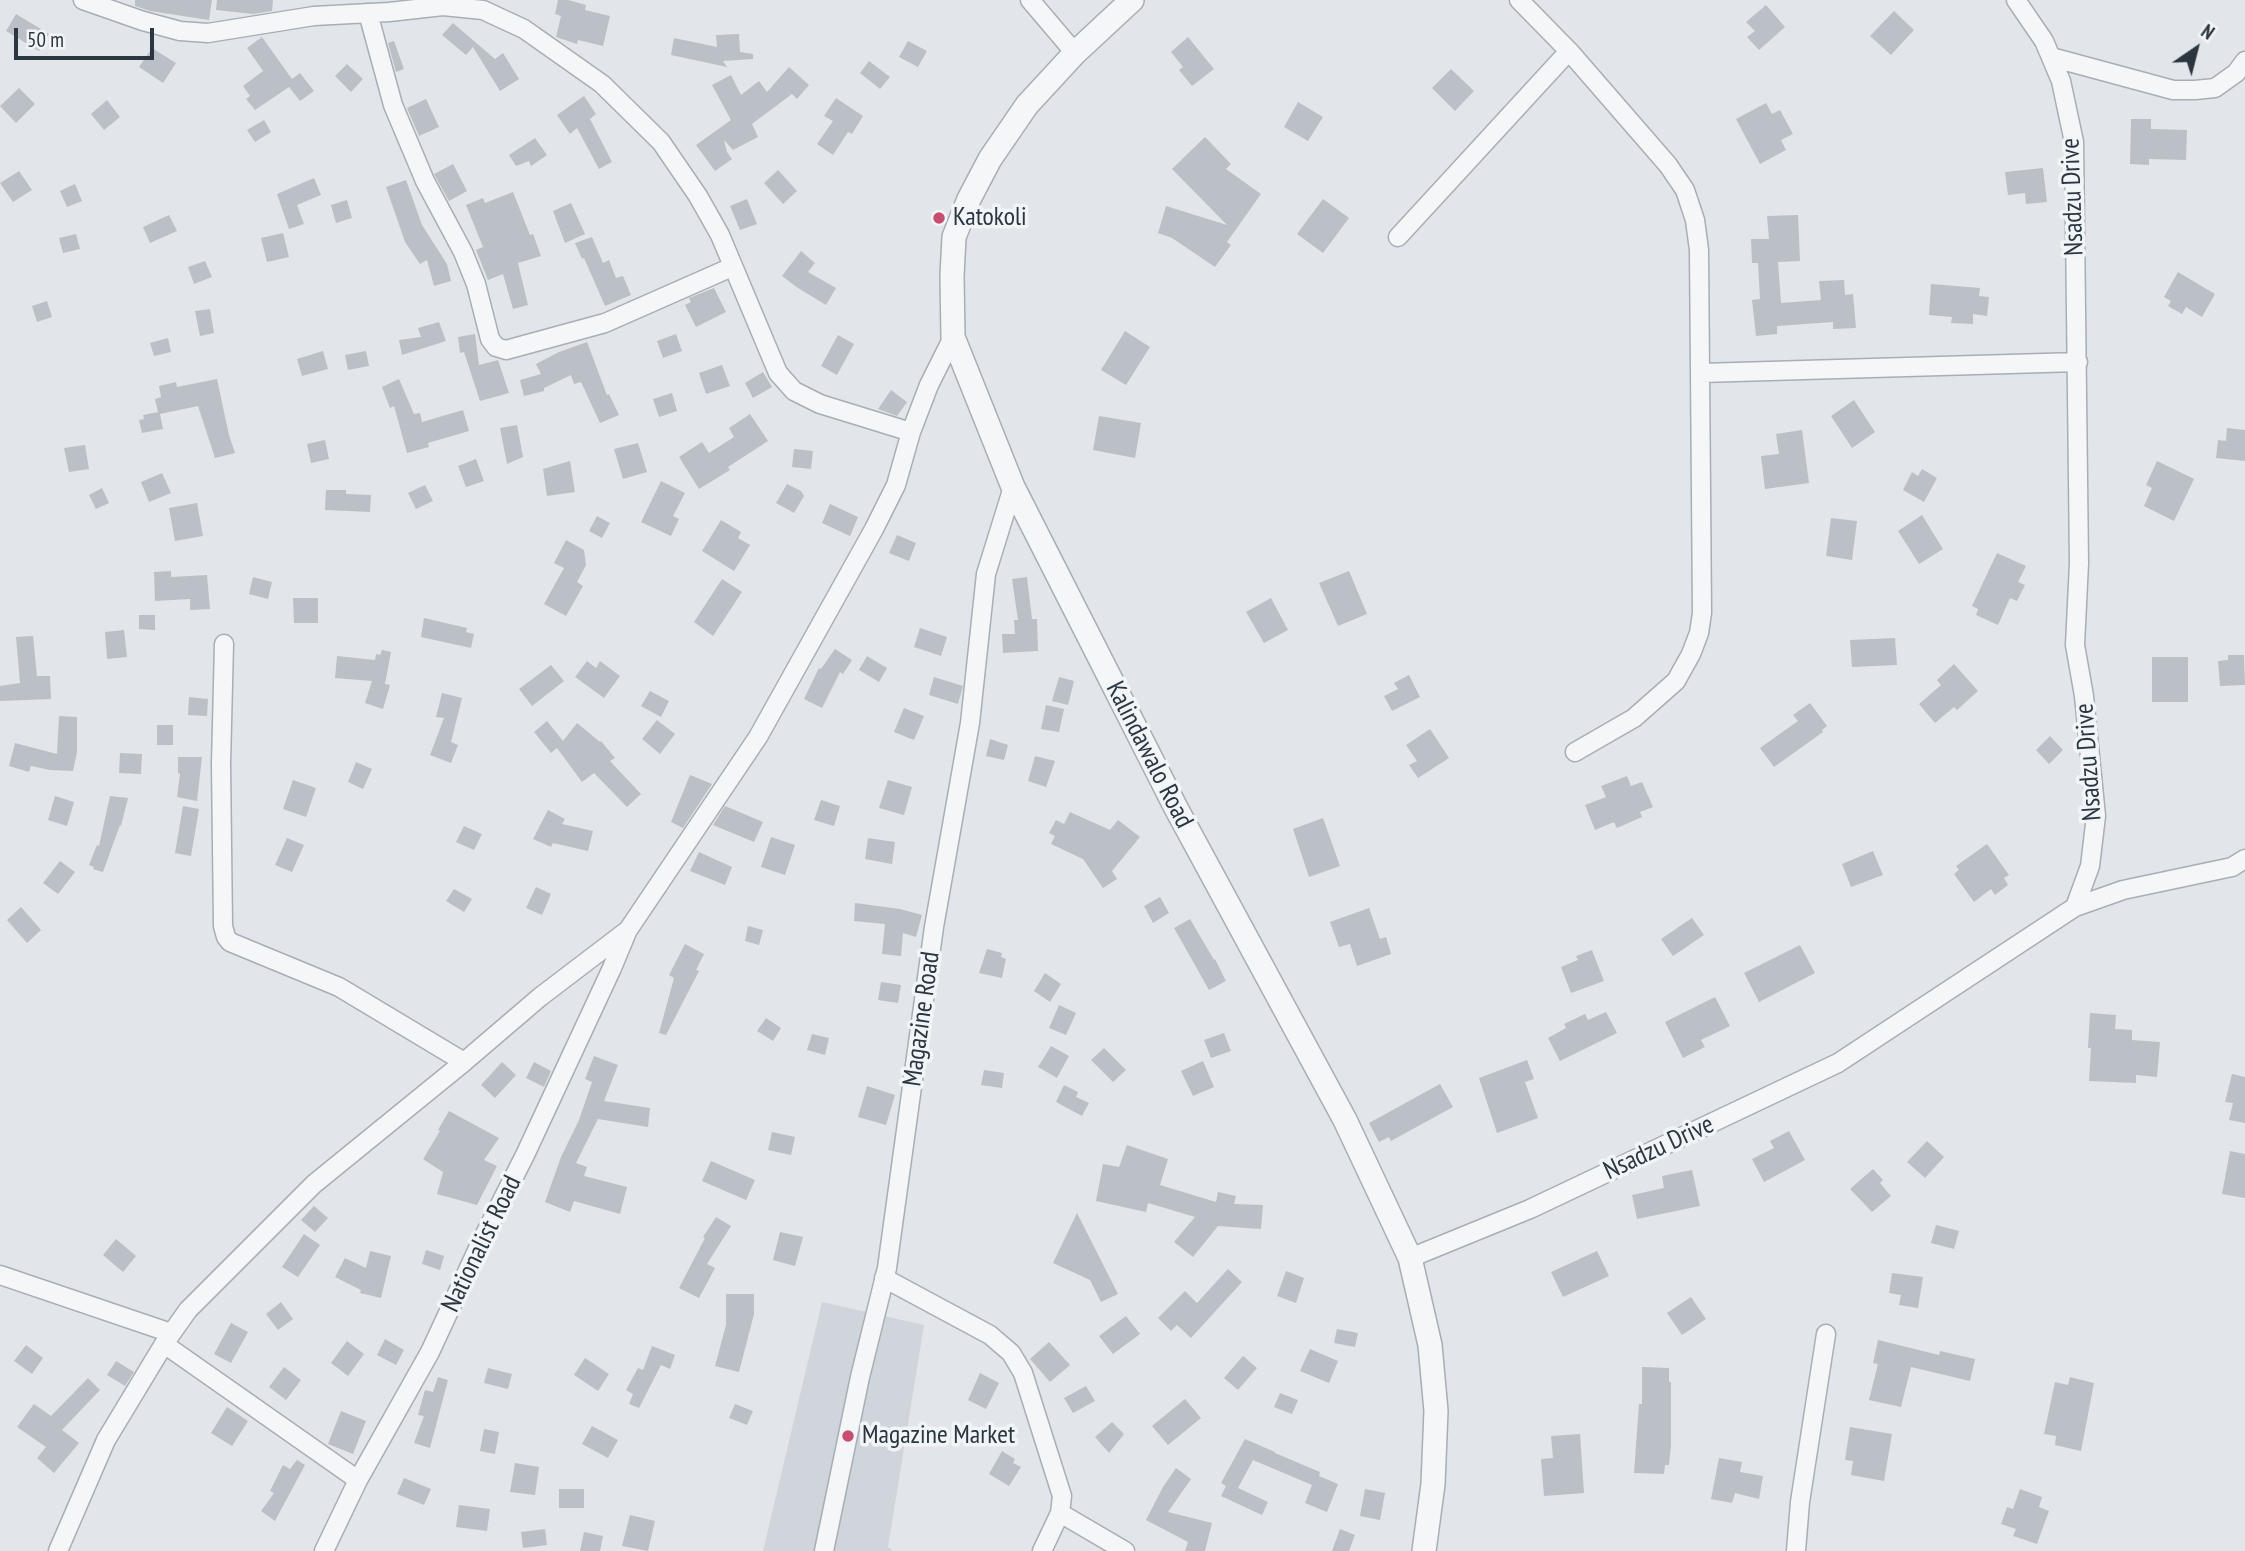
<!DOCTYPE html>
<style>
body{margin:0}
#map{position:relative;width:2245px;height:1551px;overflow:hidden;background:#e2e6ea;font-family:"PT Sans Narrow",sans-serif}
canvas{display:block}
.north{position:absolute;left:2161px;top:14px;width:70px;height:70px;-webkit-text-stroke:5px #f2f5f7;paint-order:stroke;rotate:35deg;font-size:19px;font-weight:700;line-height:28px;text-align:center;color:#2b3641}
.north::after{content:'';display:block;margin:auto;width:24px;height:32px;background:#2b3641;clip-path:polygon(50% 0,100% 100%,50% 72%,0 100%)}
.scale{position:absolute;left:14px;top:28px;width:140px;height:32px;box-sizing:border-box;border:4px solid #2b3641;border-top:0;padding-left:9px;font-size:21px;line-height:24px;white-space:nowrap;color:#2b3641;-webkit-text-stroke:5px #f2f5f7;paint-order:stroke}
</style>
<div id="map">
<canvas width="2245" height="1551"></canvas>
<div class="north">N</div>
<div class="scale">50 m</div>
</div>
<script>
const context = document.querySelector('canvas').getContext('2d');
context.lineJoin = 'round';
function fillPath(path, color) { context.fillStyle = color; context.fill(path, 'evenodd'); }
const shape = rows => new Path2D(rows.map(r => 'M' + r).join(''));
function trace(path, color, width, dash) { context.strokeStyle = color; context.lineWidth = width; context.lineCap = dash ? 'butt' : 'round'; context.setLineDash(dash || []); context.stroke(path); }
function label(font, color, halo, rows, align = 'center') {
  context.font = font + ' "PT Sans Narrow",sans-serif'; context.lineWidth = 7; context.setLineDash([]); context.textBaseline = 'middle'; context.strokeStyle = halo; context.fillStyle = color; for (const [text, x, y, turn = 0] of rows) {
    context.save(); context.translate(x, y); context.rotate((+turn || 0) * Math.PI / 180); context.textAlign = isNaN(turn) ? turn : align; if (halo) context.strokeText(text, 0, 0); context.fillText(text, 0, 0); context.restore();
  }
}
fillPath(shape([
 [822,1302,924,1325,888,1547,893,1551,763,1551]
]), '#d0d5db');
fillPath(shape([
 [135,0,212,0,209,20,150,11,135,6],
 [217,0,273,0,272,11,253,14,216,10],
 [558,0,568,0,586,5,585,10,610,16,603,46,578,40,577,44,556,37,561,16,555,14],
 [1766,5,1785,27,1759,50,1747,37,1755,31,1746,22],
 [1894,11,1914,30,1891,55,1870,36],
 [16,14,49,34,39,51,6,31],
 [453,23,495,59,503,53,519,79,500,91,473,47,466,55,442,35],
 [739,34,740,52,753,54,753,59,723,61,727,67,671,55,674,38,717,47,716,35],
 [262,37,292,79,300,73,314,91,300,101,289,87,255,110,246,99,250,96,243,86,263,71,247,48],
 [1188,37,1214,69,1192,86,1179,70,1183,67,1171,52],
 [394,41,404,69,396,72,388,43],
 [908,41,927,51,918,67,899,57],
 [152,48,176,63,163,83,139,67],
 [869,61,890,77,880,89,860,73],
 [347,64,363,79,351,92,335,76],
 [789,67,809,85,797,99,792,94,752,124,758,137,733,150,724,140,727,152,732,159,715,171,696,145,731,120,712,85,731,75,741,95,759,81,767,92],
 [1451,69,1474,91,1455,111,1432,88],
 [19,88,35,104,16,123,0,106],
 [584,96,596,114,590,119,612,162,599,169,577,128,570,134,557,115],
 [836,98,863,116,852,134,848,132,833,155,817,144,833,121,824,116],
 [426,99,439,127,419,136,407,108],
 [107,100,120,117,104,130,91,114],
 [1298,102,1323,117,1308,141,1284,127],
 [1766,103,1772,114,1780,110,1793,134,1781,140,1786,150,1760,164,1736,119],
 [2131,119,2151,119,2151,129,2187,130,2186,160,2149,159,2149,165,2130,164],
 [264,120,271,132,255,142,247,130],
 [1205,137,1231,164,1226,169,1261,194,1227,242,1231,245,1215,267,1172,238,1158,233,1166,206,1227,225,1172,169],
 [535,138,547,155,531,166,529,161,516,166,509,155],
 [453,164,467,191,449,201,434,174],
 [2043,168,2047,202,2026,204,2025,193,2008,195,2005,172],
 [778,170,797,191,783,204,764,183],
 [19,171,32,190,13,202,0,183],
 [314,178,321,195,297,205,304,224,289,229,277,194],
 [406,180,422,225,447,264,451,281,434,286,427,260,420,264,405,242,386,187],
 [75,184,82,201,67,207,60,191],
 [513,192,530,235,533,234,541,256,518,263,528,305,513,309,503,274,488,280,476,250,483,247,466,205,483,198,485,203],
 [747,199,757,224,740,230,730,206],
 [1323,199,1349,218,1323,253,1297,234],
 [347,200,352,218,336,223,331,205],
 [571,203,585,234,565,243,553,211],
 [169,215,177,231,150,243,143,227],
 [1798,215,1800,261,1778,262,1781,303,1821,300,1819,281,1844,280,1845,295,1853,294,1856,328,1833,329,1833,322,1777,326,1777,334,1756,336,1752,300,1760,299,1758,263,1752,263,1751,239,1769,239,1767,216],
 [283,233,289,257,267,262,261,238],
 [76,234,80,249,63,253,59,238],
 [592,237,603,263,609,260,616,278,623,276,631,295,605,306,584,258,582,259,575,243],
 [801,251,815,263,808,272,836,288,826,305,798,288,782,276],
 [205,261,212,277,194,284,188,267],
 [2178,272,2215,294,2202,317,2186,307,2182,314,2168,306,2171,301,2164,297],
 [1931,284,1980,288,1979,296,1989,297,1987,316,1973,314,1973,324,1951,323,1952,317,1929,315],
 [714,288,726,312,696,327,685,305,691,302,689,298],
 [47,301,52,317,37,322,32,306],
 [210,309,214,333,200,336,195,311],
 [439,322,446,341,402,355,399,340,421,337,418,328],
 [1125,331,1150,347,1126,385,1101,370],
 [475,334,479,365,498,360,509,393,480,401,464,352,460,353,458,337],
 [676,334,682,351,663,358,657,341],
 [838,335,854,344,837,375,821,366],
 [168,338,171,352,154,356,150,343],
 [587,342,607,395,609,394,619,415,600,423,581,382,574,384,571,375,544,388,544,391,524,396,520,380,541,374,536,364,559,352],
 [323,351,328,369,302,376,297,359],
 [366,351,369,366,348,370,345,355],
 [722,365,730,386,706,394,699,373],
 [763,372,772,387,753,398,745,383],
 [217,379,229,435,235,453,215,458,198,406,160,414,163,429,142,433,139,420,144,419,143,415,158,412,155,399,161,397,159,386,176,382,177,387],
 [399,379,414,414,420,413,422,422,463,410,469,431,428,443,429,447,407,453,394,406,390,408,382,387],
 [891,390,907,402,897,416,878,409],
 [672,393,677,411,659,417,653,399],
 [1854,400,1875,432,1852,448,1831,416],
 [750,414,768,441,728,467,730,470,699,489,679,457,702,442,709,453,734,437,729,428],
 [1099,416,1141,423,1135,458,1093,450],
 [517,425,523,457,507,464,500,428],
 [2227,428,2245,430,2245,461,2216,458,2218,440,2226,441],
 [1802,430,1809,483,1765,489,1761,456,1779,454,1776,434],
 [325,440,329,459,311,463,307,444],
 [638,443,647,472,623,479,614,449],
 [85,445,89,469,69,472,64,448],
 [794,449,813,451,811,469,792,467],
 [476,459,484,481,466,487,458,466],
 [570,461,575,492,547,496,543,469],
 [2157,461,2194,479,2174,521,2144,506,2152,488,2146,485],
 [1922,469,1937,478,1924,502,1903,490,1912,472,1918,476],
 [162,473,171,493,149,502,141,482],
 [661,481,685,493,673,516,679,519,671,536,641,522],
 [787,484,801,491,804,496,794,513,776,503],
 [425,485,433,501,416,509,408,493],
 [102,488,109,503,96,509,89,495],
 [326,490,346,490,346,494,371,495,370,512,325,510],
 [197,503,203,536,175,541,169,508],
 [830,504,858,517,850,536,822,523],
 [1922,515,1943,549,1919,564,1898,531],
 [597,516,610,523,602,538,589,531],
 [1831,518,1857,521,1852,560,1826,556],
 [721,520,741,532,738,538,750,545,734,571,702,551],
 [897,535,916,543,909,561,889,553],
 [566,540,584,550,586,565,577,582,583,586,566,616,544,604,564,568,554,563],
 [1997,553,2026,566,2018,582,2025,585,2017,601,2010,598,1998,625,1976,615,1978,609,1972,606],
 [171,571,171,577,207,575,210,609,190,610,190,599,155,601,154,572],
 [1349,571,1367,614,1338,626,1319,583],
 [253,577,272,582,268,599,249,594],
 [1027,577,1032,619,1037,619,1038,651,1003,653,1002,634,1015,634,1014,620,1018,620,1012,579],
 [722,579,742,592,713,636,694,622],
 [293,598,318,598,318,623,294,623],
 [1271,598,1288,630,1264,643,1246,612],
 [139,615,155,615,155,630,139,629],
 [424,618,467,628,466,632,474,634,471,648,421,637],
 [920,628,947,637,941,656,914,647],
 [124,630,127,657,107,659,105,632],
 [33,636,37,676,50,676,51,699,0,701,0,686,20,683,16,637],
 [1895,638,1897,665,1852,667,1850,640],
 [835,649,852,660,843,674,840,672,822,708,804,699,819,668,821,669],
 [382,650,391,652,385,684,390,685,383,709,365,703,372,681,335,678,337,656,375,660,376,654,380,655],
 [2228,655,2244,655,2245,685,2220,686,2218,661,2228,660],
 [867,656,887,668,879,682,859,670],
 [2152,657,2188,657,2188,702,2152,702],
 [587,661,596,668,600,661,620,676,604,698,575,677],
 [1954,664,1978,691,1957,710,1954,707,1935,723,1919,704,1941,685,1937,680],
 [551,665,564,681,532,706,519,689],
 [1409,675,1420,697,1392,711,1384,696,1398,689,1394,683],
 [934,677,963,686,958,704,929,695],
 [1059,677,1074,681,1068,705,1052,701],
 [650,691,669,701,661,717,641,706],
 [442,693,462,698,451,742,458,745,451,763,430,755,444,718,436,717],
 [189,697,208,699,207,716,188,715],
 [1810,703,1827,726,1822,730,1823,732,1774,767,1760,748,1798,721,1793,715],
 [1046,705,1064,709,1059,732,1041,729],
 [904,708,924,716,914,740,894,732],
 [59,716,77,717,77,752,73,771,50,770,31,766,29,772,9,766,15,743,57,754],
 [657,720,675,734,660,754,642,739],
 [547,721,563,741,577,723,600,742,601,741,615,758,610,761,641,794,627,807,594,773,582,782,557,748,551,753,534,732],
 [157,725,173,725,173,745,157,745],
 [1430,729,1449,758,1418,778,1409,765,1417,761,1406,745],
 [2050,736,2063,750,2049,764,2036,750],
 [990,739,1008,745,1004,760,986,756],
 [120,753,142,754,141,774,119,773],
 [1035,756,1055,761,1046,787,1028,781],
 [178,757,202,757,197,801,177,797,180,774,178,773],
 [356,762,372,769,363,789,348,782],
 [690,775,712,784,683,828,671,822],
 [1627,776,1631,786,1642,782,1653,807,1640,812,1642,817,1617,828,1614,822,1595,830,1585,805,1606,797,1601,786],
 [293,780,316,788,306,817,283,809],
 [888,780,912,787,904,815,879,808],
 [55,796,74,802,67,826,48,820],
 [110,796,128,798,121,826,120,825,103,872,93,869,94,867,89,865,97,845,99,846],
 [821,800,840,806,834,826,814,820],
 [183,806,199,809,191,856,175,853],
 [725,806,763,822,754,842,713,825],
 [548,810,565,819,562,824,593,831,588,851,553,843,551,847,533,839],
 [1070,812,1110,830,1118,820,1140,837,1112,871,1117,879,1103,888,1083,859,1051,844,1055,836,1049,833,1056,820,1064,824],
 [1323,818,1340,866,1309,877,1293,829],
 [464,826,482,834,474,850,456,842],
 [771,837,795,845,785,875,761,867],
 [287,838,304,845,292,872,275,865],
 [868,838,895,842,892,864,865,859],
 [1987,844,2009,875,2004,878,2008,885,1995,895,1991,889,1974,902,1954,874,1959,870,1956,866],
 [1873,851,1883,875,1851,887,1842,864],
 [699,852,732,867,725,885,690,871],
 [60,861,75,872,58,894,43,883],
 [536,887,551,894,542,915,526,908],
 [454,889,472,899,464,912,446,901],
 [1160,897,1169,913,1153,923,1144,906],
 [855,903,900,909,922,915,916,937,903,933,901,956,882,954,885,924,854,921],
 [21,907,41,930,27,943,7,920],
 [1369,908,1380,939,1386,937,1391,954,1357,966,1350,944,1339,947,1330,922],
 [1692,918,1704,935,1673,956,1661,939],
 [1190,919,1214,960,1215,959,1226,981,1209,990,1174,928],
 [748,926,763,930,759,945,745,941],
 [685,944,704,954,696,970,699,971,666,1035,659,1033,674,978,669,975],
 [1800,945,1815,973,1759,1002,1744,973],
 [987,949,1002,953,1001,957,1006,959,1002,978,979,973],
 [1592,950,1604,981,1571,993,1561,967,1578,960,1576,956],
 [1045,973,1061,984,1050,1002,1034,991],
 [881,982,901,985,898,1003,878,1000],
 [1715,997,1730,1026,1701,1040,1705,1047,1683,1058,1665,1022],
 [1059,1005,1076,1013,1066,1035,1049,1028],
 [1606,1012,1617,1033,1560,1061,1548,1038,1566,1028,1564,1024,1585,1014,1588,1020],
 [2090,1013,2116,1015,2115,1029,2132,1030,2132,1040,2160,1042,2157,1077,2136,1075,2136,1083,2089,1081,2091,1048,2088,1048],
 [766,1018,781,1028,773,1041,757,1031],
 [1224,1033,1231,1051,1211,1058,1204,1040],
 [812,1034,829,1038,825,1055,807,1050],
 [1051,1046,1069,1056,1057,1078,1038,1067],
 [1104,1048,1126,1070,1113,1082,1091,1060],
 [594,1056,618,1065,604,1101,650,1108,648,1127,598,1119,576,1163,587,1167,584,1176,627,1187,620,1214,574,1201,570,1212,545,1202,561,1157,579,1120,592,1082,585,1079],
 [1527,1060,1534,1079,1525,1082,1538,1118,1497,1133,1479,1078],
 [1203,1061,1214,1087,1193,1096,1181,1071],
 [502,1062,516,1075,495,1098,481,1085],
 [534,1062,551,1071,544,1087,526,1078],
 [984,1070,1004,1073,1002,1088,981,1085],
 [2232,1074,2245,1077,2245,1123,2229,1120,2233,1103,2225,1102],
 [1440,1084,1453,1107,1391,1141,1389,1137,1379,1142,1369,1123],
 [1064,1085,1078,1092,1076,1097,1089,1103,1082,1116,1056,1102],
 [867,1086,895,1095,886,1125,858,1117],
 [449,1111,499,1138,484,1160,497,1166,477,1205,437,1194,443,1172,423,1159,440,1131,438,1130],
 [1789,1131,1805,1160,1764,1182,1752,1159,1774,1148,1770,1141],
 [772,1132,795,1137,791,1155,768,1150],
 [1927,1141,1944,1157,1925,1178,1907,1162],
 [1127,1145,1168,1159,1160,1185,1216,1202,1218,1192,1236,1196,1234,1204,1263,1205,1261,1229,1218,1226,1193,1257,1174,1242,1195,1217,1148,1203,1146,1212,1096,1201,1103,1164,1119,1167],
 [2230,1151,2245,1154,2245,1198,2222,1194],
 [711,1161,755,1180,746,1200,702,1181],
 [1873,1169,1883,1180,1880,1183,1891,1196,1872,1212,1850,1189],
 [1692,1170,1700,1206,1637,1219,1632,1195,1664,1188,1662,1176],
 [314,1206,328,1218,315,1232,301,1220],
 [1077,1213,1118,1294,1101,1302,1090,1280,1053,1263],
 [716,1217,731,1226,707,1264,715,1268,699,1298,679,1288,705,1238,703,1237],
 [1936,1225,1959,1231,1954,1249,1931,1243],
 [780,1232,803,1237,795,1266,773,1260],
 [304,1234,320,1245,298,1277,282,1267],
 [116,1239,136,1256,123,1272,103,1255],
 [426,1250,444,1256,440,1270,422,1264],
 [370,1251,391,1256,381,1298,360,1293,361,1290,335,1277,345,1258,366,1268],
 [1597,1251,1609,1276,1563,1297,1551,1272],
 [1228,1269,1242,1282,1191,1338,1177,1325,1171,1331,1158,1318,1185,1291,1197,1303],
 [1286,1271,1304,1278,1296,1303,1277,1296],
 [1892,1273,1923,1277,1918,1308,1899,1305,1901,1295,1889,1293],
 [726,1294,754,1294,754,1314,739,1372,715,1366,726,1325],
 [1691,1297,1706,1319,1682,1335,1667,1313],
 [281,1302,293,1319,278,1330,266,1314],
 [1126,1316,1140,1334,1113,1354,1099,1336],
 [231,1323,248,1332,231,1363,214,1354],
 [1337,1329,1358,1333,1355,1347,1334,1343],
 [385,1339,404,1350,396,1365,377,1355],
 [1878,1340,1939,1355,1940,1351,1975,1359,1970,1381,1911,1367,1901,1407,1869,1400,1878,1364,1873,1363],
 [347,1341,364,1354,348,1376,331,1363],
 [1049,1342,1070,1365,1050,1382,1030,1359],
 [26,1345,43,1358,32,1374,14,1361],
 [652,1346,675,1355,670,1369,661,1365,639,1408,629,1404,633,1394,626,1390,638,1368,643,1370],
 [1310,1349,1338,1361,1329,1383,1300,1371],
 [1243,1356,1257,1368,1238,1390,1224,1378],
 [585,1358,609,1374,598,1391,574,1375],
 [116,1361,134,1372,125,1386,107,1375],
 [284,1367,301,1380,286,1400,269,1387],
 [1642,1367,1669,1368,1669,1382,1671,1382,1671,1446,1669,1465,1665,1465,1664,1474,1634,1473,1639,1404,1642,1404],
 [488,1368,512,1374,508,1389,484,1383],
 [980,1373,999,1383,986,1409,968,1400],
 [438,1377,448,1380,430,1448,414,1443,424,1416,418,1415,425,1390,433,1392],
 [2070,1377,2094,1383,2081,1451,2055,1445,2056,1436,2044,1434,2055,1382,2068,1385],
 [88,1378,100,1390,62,1430,79,1443,54,1473,37,1458,46,1447,17,1427,34,1404,51,1416],
 [1086,1386,1095,1401,1073,1413,1064,1398],
 [1280,1393,1298,1400,1292,1414,1274,1407],
 [1185,1399,1201,1418,1168,1445,1152,1426],
 [735,1404,753,1411,747,1425,729,1418],
 [227,1407,248,1421,232,1446,211,1433],
 [341,1411,366,1421,353,1454,328,1444],
 [1112,1422,1124,1434,1109,1453,1095,1437],
 [592,1426,618,1440,608,1458,582,1444],
 [1850,1427,1892,1434,1884,1481,1851,1475,1853,1461,1845,1460],
 [484,1429,499,1432,495,1454,480,1451],
 [1580,1434,1584,1493,1544,1496,1541,1459,1553,1458,1551,1436],
 [1245,1439,1275,1452,1275,1453,1320,1472,1319,1476,1338,1484,1327,1512,1305,1503,1312,1485,1253,1460,1238,1488,1268,1502,1262,1515,1221,1496,1226,1486,1221,1483],
 [1002,1451,1015,1459,1013,1463,1021,1467,1009,1486,989,1474],
 [1719,1458,1742,1462,1740,1472,1763,1476,1759,1499,1735,1493,1732,1503,1711,1499],
 [297,1460,305,1465,275,1521,261,1511,274,1493,270,1491,283,1465,290,1469],
 [515,1463,539,1467,535,1495,510,1492],
 [1176,1468,1191,1479,1168,1512,1212,1523,1205,1551,1185,1551,1188,1542,1146,1520,1163,1487],
 [404,1478,431,1489,424,1505,397,1494],
 [559,1489,584,1489,584,1508,559,1508],
 [1365,1489,1385,1493,1380,1520,1360,1516],
 [2020,1489,2042,1497,2039,1507,2049,1511,2037,1544,2013,1536,2016,1529,2001,1524,2007,1507,2013,1509],
 [459,1505,490,1509,487,1531,456,1527],
 [630,1515,655,1521,648,1551,622,1546],
 [545,1529,547,1545,523,1548,521,1532],
 [1340,1529,1355,1535,1349,1551,1332,1551],
 [584,1532,603,1536,600,1551,580,1551]
]), '#bac0c6');
const minor = shape([
 [83,0,143,21,180,31,208,33,314,16,389,12,443,6,483,10,524,29,602,84,661,142,698,196,720,235,778,373,794,391,820,404,911,432],
 [1030,0,1075,53],
 [1519,0,1569,51,1668,165,1685,190,1695,220,1699,250,1702,613,1699,633,1691,654,1676,681,1634,718,1575,752],
 [2016,0,2044,41,2061,81,2074,142,2079,563,2075,645,2084,696,2096,816,2090,866,2075,907],
 [368,13,393,105,425,181,463,252,476,284,490,339,496,347,506,350,605,323,732,267],
 [2051,57,2173,90,2195,90,2215,88,2236,73,2245,61],
 [1398,237,1569,51],
 [1701,373,2078,362],
 [224,644,221,764,223,926,226,937,230,942,339,987,464,1062],
 [1410,1258,1530,1209,1838,1063,2075,907,2123,890,2232,867,2245,859],
 [0,1275,171,1333],
 [884,1278,990,1335,1011,1353,1023,1373,1062,1496,1060,1513,1042,1551],
 [164,1344,358,1480],
 [1060,1513,1125,1551],
 [58,1551,106,1440,164,1344,188,1310,314,1184,464,1062,540,997,628,930,758,737,874,529,896,485,911,432,929,385,953,337],
 [324,1551,358,1480,430,1352,481,1242,525,1155,612,968,627,932],
 [824,1551,860,1377,887,1268,934,927,970,723,986,574,1013,487],
 [1796,1551,1800,1502,1826,1334]
]);
const tertiary = shape([
 [1132,0,1075,53,1027,105,990,159,969,199,954,237,952,276,953,337,1013,487,1176,808,1345,1120,1410,1258,1430,1345,1436,1411,1433,1484,1424,1551]
]);
trace(minor, '#a7aeb4', 21);
trace(tertiary, '#a7aeb4', 26);
trace(minor, '#f5f6f8', 18);
trace(tertiary, '#f5f6f8', 23);
for (const [x, y, r, color] of [
 [939,218,7,"#c64f71"],
 [848,1436,7,"#c64f71"]
]) { const dot = new Path2D(); dot.arc(x, y, r, 0, 2 * Math.PI); context.fillStyle = color; context.fill(dot); trace(dot, '#f2f5f7', 2.5); }
label('26px', '#2b3641', '#f2f5f7', [
 ["Nsadzu Drive",2073,197,-92],
 ["Kalindawalo Road",1149,755,63],
 ["Nsadzu Drive",2089,762,-94],
 ["Magazine Road",922,1019,-82],
 ["Nsadzu Drive",1659,1148,-25],
 ["Nationalist Road",482,1244,-64]
]);
label('26px', '#2b3641', '#f2f5f7', [
 ["Katokoli",953,218],
 ["Magazine Market",862,1436]
], 'left');
</script>
